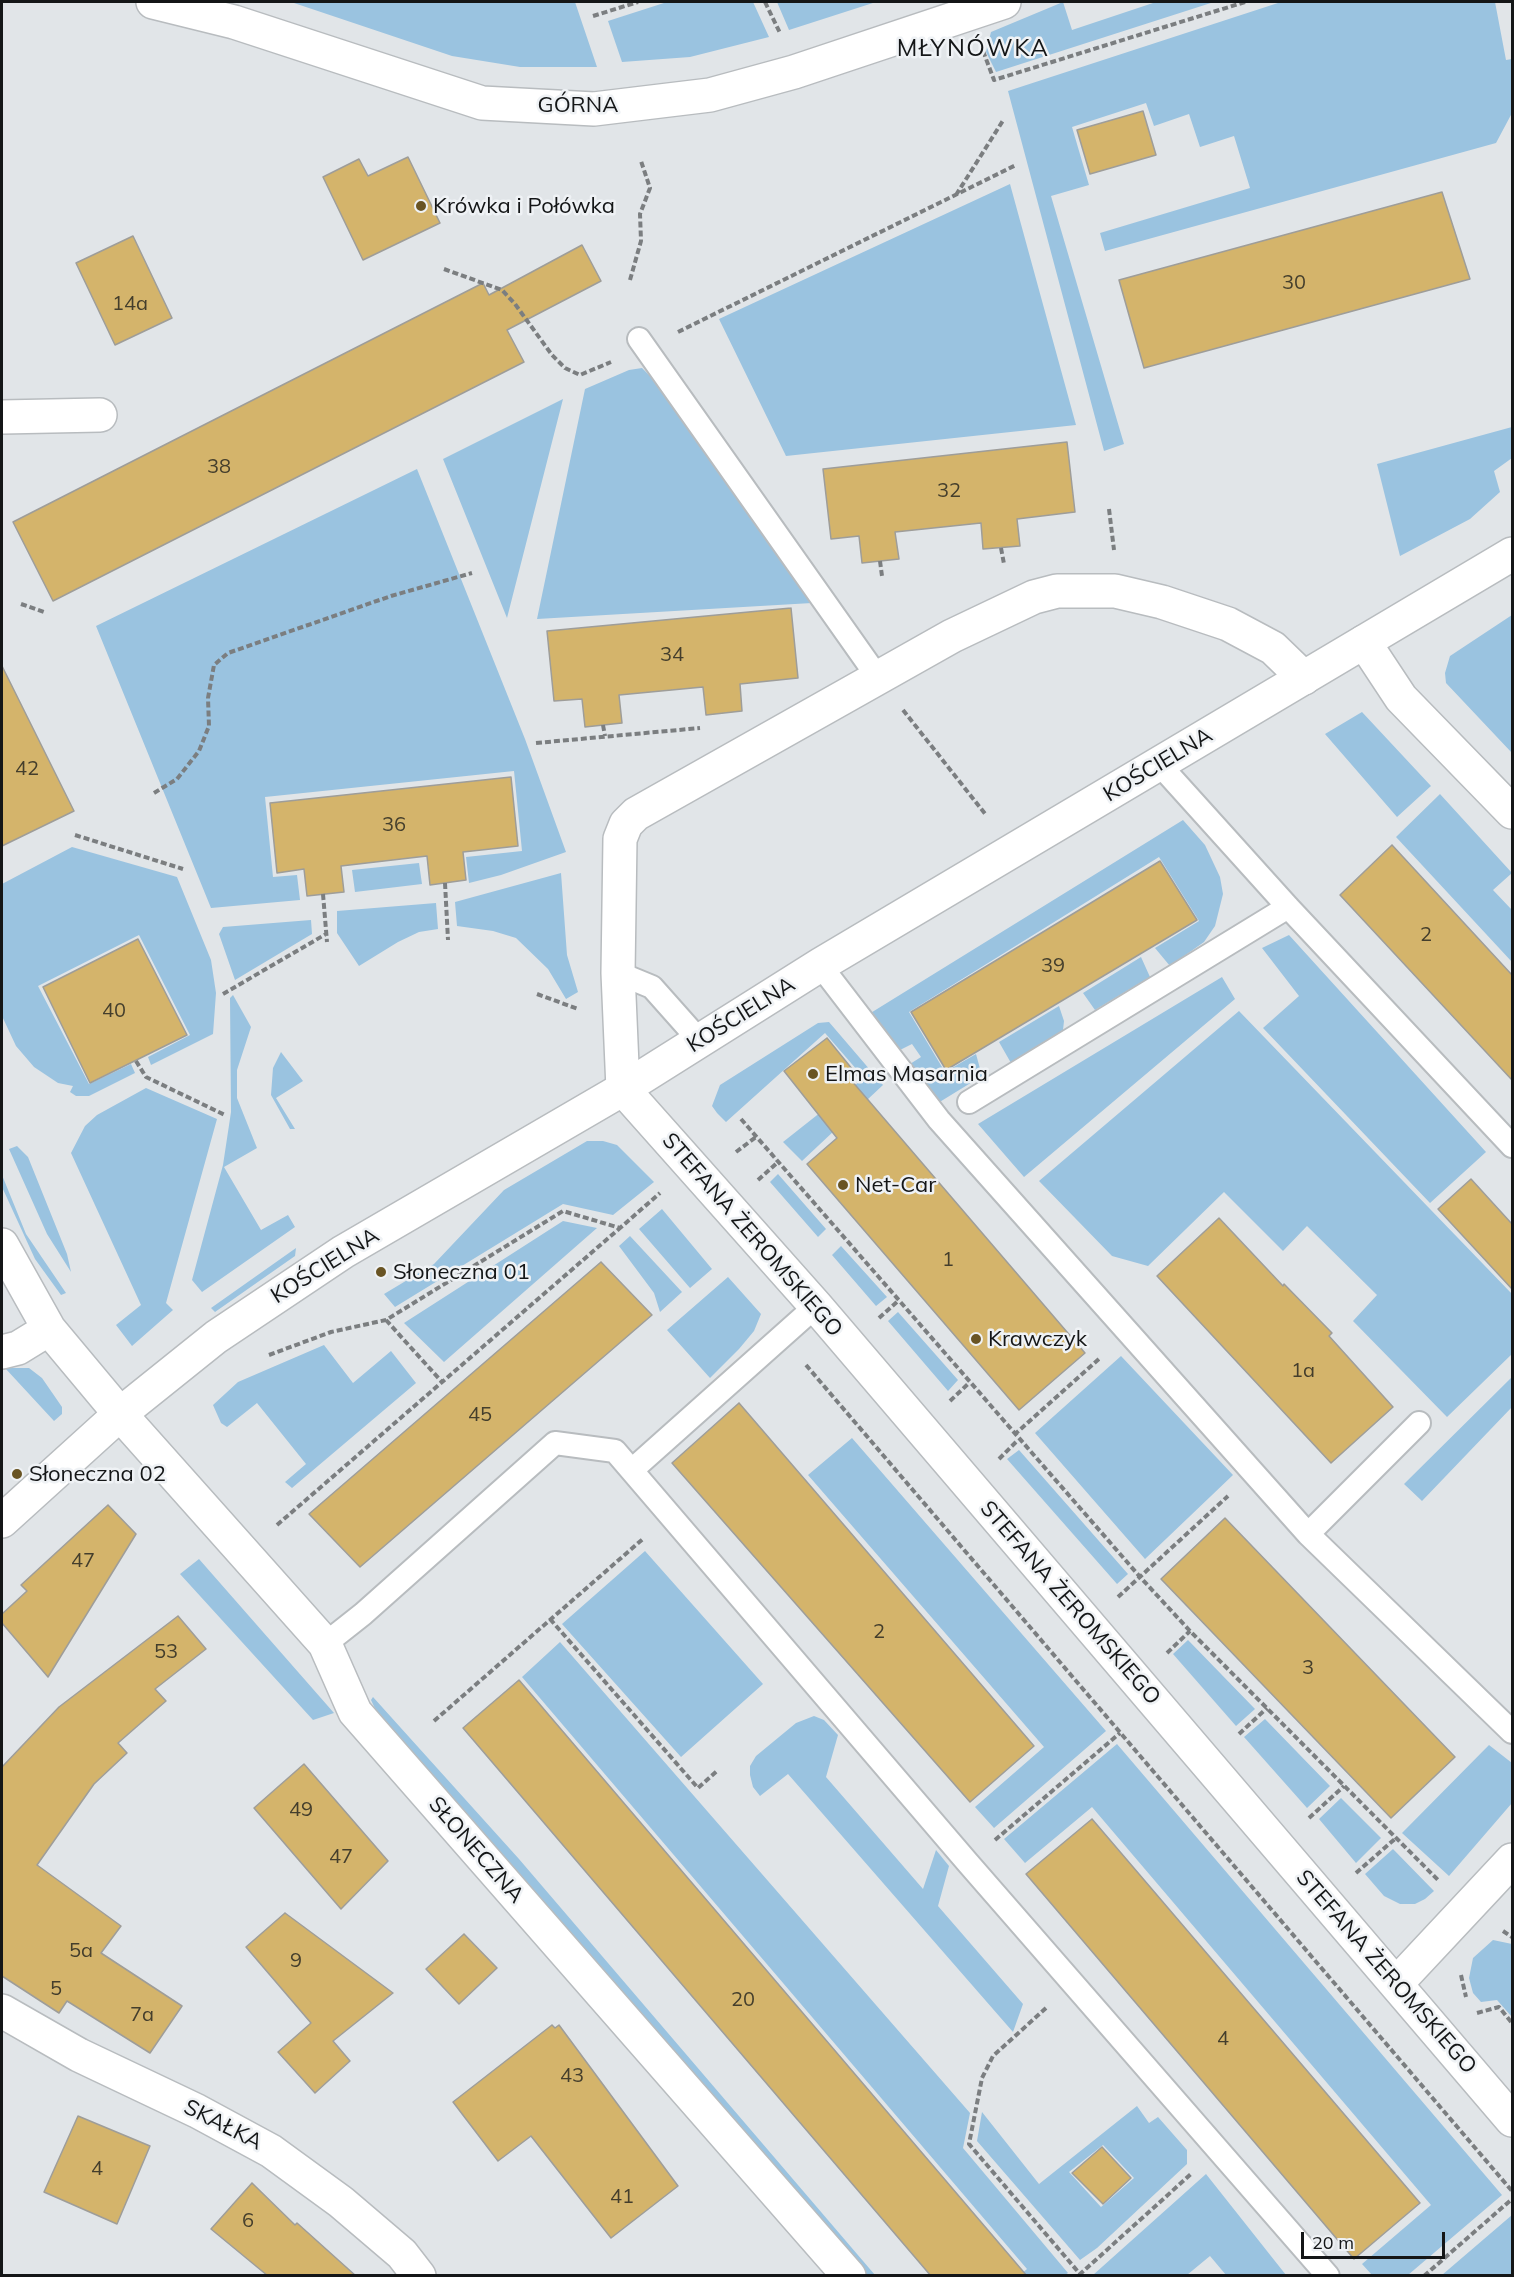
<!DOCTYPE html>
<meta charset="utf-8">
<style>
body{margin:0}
#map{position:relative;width:1514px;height:2277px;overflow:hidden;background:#e1e5e8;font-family:Mulish,sans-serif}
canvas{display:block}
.frame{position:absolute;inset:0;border:3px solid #141617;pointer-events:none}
.scale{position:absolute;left:1301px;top:2232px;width:144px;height:27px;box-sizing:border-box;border:3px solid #141617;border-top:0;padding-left:8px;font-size:18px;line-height:21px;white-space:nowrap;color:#141617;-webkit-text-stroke:4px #eff2f5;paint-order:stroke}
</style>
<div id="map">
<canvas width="1514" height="2277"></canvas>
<div class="frame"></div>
<div class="scale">20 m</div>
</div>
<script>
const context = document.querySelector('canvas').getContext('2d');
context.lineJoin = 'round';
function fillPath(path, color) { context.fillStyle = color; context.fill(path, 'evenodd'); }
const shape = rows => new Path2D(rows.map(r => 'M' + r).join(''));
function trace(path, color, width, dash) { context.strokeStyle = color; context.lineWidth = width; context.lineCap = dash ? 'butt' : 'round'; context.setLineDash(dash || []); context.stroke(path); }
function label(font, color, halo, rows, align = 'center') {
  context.font = font + ' Mulish,sans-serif'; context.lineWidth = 5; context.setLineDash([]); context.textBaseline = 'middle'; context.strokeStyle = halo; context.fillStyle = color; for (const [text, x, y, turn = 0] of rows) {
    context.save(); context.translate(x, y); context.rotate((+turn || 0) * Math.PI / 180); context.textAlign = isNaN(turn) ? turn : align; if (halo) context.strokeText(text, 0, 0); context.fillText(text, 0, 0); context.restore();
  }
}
fillPath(shape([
 [291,2,575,2,597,67,520,67,452,56],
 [667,2,753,2,769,37,690,57,622,62,608,21],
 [777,2,876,2,789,30],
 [1063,2,1072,30,1156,2,1214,2,996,72,986,52,991,32],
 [1281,2,1495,2,1506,60,1512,59,1512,113,1496,143,1105,251,1100,233,1250,188,1234,136,1200,147,1189,114,1154,126,1146,103,1072,127,1089,185,1051,196,1124,444,1104,451,1008,91],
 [1010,184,1076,425,786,456,719,319],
 [642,368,650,376,812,603,537,619,585,389,629,370],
 [563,399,507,618,443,459],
 [1512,427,1512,458,1494,471,1500,492,1470,519,1400,556,1377,464],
 [417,469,525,739,566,852,501,875,469,883,466,857,522,851,514,771,265,797,273,877,297,875,300,900,211,908,96,626],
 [1512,615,1512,753,1446,683,1445,673,1450,656],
 [1362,712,1431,786,1397,817,1325,734],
 [1440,794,1512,873,1493,890,1512,910,1512,962,1396,837],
 [1183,820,1205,845,1220,877,1223,894,1215,926,1204,942,1170,966,1155,948,1199,921,1159,857,909,1012,945,1072,976,1054,982,1076,938,1103,910,1064,921,1057,912,1044,898,1051,869,1014],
 [72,847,177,877,211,960,216,993,213,1034,151,1065,148,1057,190,1035,139,935,38,986,89,1084,131,1064,135,1073,89,1096,76,1096,70,1092,73,1086,58,1083,34,1067,16,1046,2,1016,2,884],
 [419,863,422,884,355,892,352,870],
 [561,873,567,955,578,992,566,999,548,969,516,938,493,931,457,926,455,902],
 [436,903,438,929,419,932,398,942,359,966,337,933,337,911],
 [311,920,312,934,235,980,219,934,223,927],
 [1289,935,1486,1152,1430,1203,1263,1028,1299,996,1262,948],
 [1141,957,1150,977,1095,1010,1083,993],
 [1222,977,1235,999,1024,1177,978,1124],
 [233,995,251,1027,237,1070,237,1098,257,1148,224,1167,261,1230,288,1215,295,1227,202,1292,192,1280,223,1165,231,1112,230,998],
 [1059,1006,1064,1021,1063,1030,1011,1063,999,1042],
 [1239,1011,1512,1294,1512,1354,1447,1417,1353,1321,1377,1295,1307,1226,1283,1251,1224,1192,1148,1266,1112,1256,1039,1181],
 [829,1022,883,1085,802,1161,783,1142,864,1078,825,1033,726,1122,717,1113,712,1106,720,1085,818,1023],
 [281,1052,303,1081,276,1098,295,1129,290,1129,271,1095,273,1068],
 [146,1088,217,1119,166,1303,173,1310,132,1346,116,1325,141,1305,71,1153,85,1126,97,1115],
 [587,1141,603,1141,617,1145,654,1182,613,1215,563,1204,395,1307,384,1294,434,1264,504,1190],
 [17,1146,28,1157,67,1254,71,1272,47,1234,9,1149],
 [778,1174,826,1229,818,1237,770,1182],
 [2,1175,26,1234,66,1293,61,1295,35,1259,2,1187],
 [662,1209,712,1269,690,1288,639,1229],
 [563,1221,597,1228,444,1362,404,1323],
 [630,1236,682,1292,660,1312,654,1293,619,1246],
 [841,1246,887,1297,876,1306,832,1255],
 [296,1248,295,1256,215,1312,211,1308],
 [728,1277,761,1314,754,1331,739,1349,710,1378,667,1330],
 [898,1312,958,1380,948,1391,888,1321],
 [324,1345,353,1383,391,1351,416,1383,292,1488,285,1482,306,1464,257,1403,227,1427,221,1423,213,1405,238,1382],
 [1121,1356,1233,1475,1145,1559,1035,1433],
 [5,1368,29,1368,42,1378,62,1407,62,1414,54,1421],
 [1512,1377,1512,1407,1422,1501,1404,1484],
 [852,1438,1106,1731,994,1828,975,1807,1044,1747,808,1475],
 [1019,1450,1128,1574,1117,1584,1007,1459],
 [645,1551,763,1684,681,1757,562,1624],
 [199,1559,334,1713,313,1720,180,1574],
 [1188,1640,1255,1709,1236,1726,1173,1654],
 [560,1642,970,2113,963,2148,1068,2273,1065,2275,1020,2275,1027,2269,522,1677],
 [373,1697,519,1859,875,2275,864,2275,379,1717,371,1700],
 [814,1716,824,1720,838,1735,826,1777,923,1889,936,1850,949,1866,938,1906,1023,2004,1013,2032,788,1774,760,1796,753,1787,750,1775,750,1766,756,1756,796,1723],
 [1265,1719,1330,1786,1307,1808,1244,1737],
 [1117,1744,1502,2195,1408,2275,1372,2275,1362,2264,1431,2205,1092,1807,1025,1863,1004,1839],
 [1489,1745,1512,1763,1512,1803,1449,1876,1402,1833],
 [1341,1798,1381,1838,1356,1863,1319,1819],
 [1393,1849,1434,1891,1425,1899,1415,1904,1400,1904,1384,1896,1365,1874],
 [1493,1940,1512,1944,1512,2017,1497,2000,1481,2002,1473,1993,1469,1978,1473,1958],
 [1137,2106,1149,2123,1158,2117,1187,2150,1187,2164,1097,2248,1080,2260,977,2141,982,2112,1039,2184],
 [1103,2145,1134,2178,1101,2207,1069,2172],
 [1206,2174,1286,2275,1226,2275,1210,2256,1187,2275,1093,2275],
 [1512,2215,1512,2275,1442,2275]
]), '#9ac3e0');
const building = shape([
 [1143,111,1156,155,1090,174,1077,130,1143,111],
 [408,157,440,223,363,260,323,177,359,159,368,176,408,157],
 [1442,192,1470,279,1144,368,1119,280,1442,192],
 [133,236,172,318,115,345,76,263,133,236],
 [582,245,601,281,507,330,524,362,53,601,13,522,483,283,489,295,582,245],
 [1067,442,1075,512,1017,519,1020,546,983,549,981,523,895,532,899,559,862,563,859,536,831,539,823,469,1067,442],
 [791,608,798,678,740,684,742,711,706,715,703,687,619,695,622,723,585,727,582,699,554,701,547,631,791,608],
 [2,666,74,811,2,846,2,666],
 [511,777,518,846,463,852,466,880,430,885,427,856,341,866,344,892,307,896,304,869,277,873,270,803,511,777],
 [1392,845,1512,975,1512,1080,1340,895,1392,845],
 [1160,861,1197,920,946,1070,911,1012,1160,861],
 [138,939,187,1035,90,1083,43,987,138,939],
 [827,1038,857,1075,851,1080,1085,1353,1019,1410,807,1164,837,1138,784,1071,827,1038],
 [1471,1179,1512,1224,1512,1289,1438,1209,1471,1179],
 [1219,1218,1283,1286,1284,1284,1332,1333,1329,1336,1393,1407,1331,1463,1157,1276,1219,1218],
 [601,1262,652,1315,360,1567,309,1514,601,1262],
 [739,1403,1034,1746,970,1802,672,1463,739,1403],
 [108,1505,136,1534,48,1677,2,1623,2,1614,27,1591,21,1585,108,1505],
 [1225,1518,1455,1757,1391,1818,1161,1579,1225,1518],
 [178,1616,206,1649,155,1689,166,1701,118,1743,127,1753,94,1784,37,1865,121,1926,101,1953,182,2006,150,2053,67,2001,59,2013,2,1976,2,1767,59,1707,178,1616],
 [519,1680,1027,2276,931,2276,463,1728,519,1680],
 [304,1764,388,1861,341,1909,254,1808,304,1764],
 [1092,1819,1420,2203,1354,2259,1026,1874,1092,1819],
 [285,1913,393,1993,333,2041,350,2061,315,2093,278,2052,311,2023,246,1947,285,1913],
 [464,1934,497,1968,459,2004,426,1969,464,1934],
 [552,2025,555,2028,559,2025,678,2186,611,2238,531,2136,498,2161,453,2102,552,2025],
 [78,2116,150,2146,117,2224,44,2192,78,2116],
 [1102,2147,1131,2178,1103,2204,1072,2173,1102,2147],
 [252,2183,295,2225,297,2223,356,2276,268,2276,211,2229,252,2183]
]);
fillPath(building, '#d4b46b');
trace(building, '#9e9d99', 1.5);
const lane = shape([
 [639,339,879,679],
 [1159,764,1288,907,1512,1146],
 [820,965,939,1120,1308,1534,1512,1732],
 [618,973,652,987,700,1041],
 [969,1102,1288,907],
 [632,1470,816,1306],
 [1308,1534,1419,1423],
 [325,1644,363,1614,555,1443,615,1451,968,1863,1328,2276]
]);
const street = shape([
 [153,2,234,22,482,103,594,109,710,95,794,72,1004,2],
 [2,417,100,415],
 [1364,642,1401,698,1512,812],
 [1304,678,1273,648,1228,624,1162,602,1115,591,1057,591,1034,597,952,636,636,814,626,824,620,839,618,973,623,1089,816,1306,1512,2120],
 [2,1245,49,1329,120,1414,325,1644,355,1712,849,2276],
 [2,1352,18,1348,49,1329],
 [1396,1984,1512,1860],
 [2,2011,79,2055,197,2111,271,2151,341,2202,402,2254,419,2276]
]);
const secondary = shape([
 [2,1521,120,1414,216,1337,343,1252,623,1089,820,965,1512,554]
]);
trace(lane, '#b8bcbf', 26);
trace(street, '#b8bcbf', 36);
trace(secondary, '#b8bcbf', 36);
trace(shape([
 [765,2,780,33],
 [593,16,638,2],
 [983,51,994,80,1245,2],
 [956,195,1004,119],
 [444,269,502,290,515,304,552,355,565,368,580,375,611,362],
 [630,280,641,241,640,214,650,188,641,161],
 [678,332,1016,165],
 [1109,509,1114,550],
 [1001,548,1004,564],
 [880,561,882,576],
 [21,604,44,612],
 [903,710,986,815],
 [603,725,605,736],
 [536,743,700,728],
 [154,793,177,779,199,751,209,726,208,698,214,665,228,653,391,596,472,573],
 [75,835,183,869],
 [445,883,448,940],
 [323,894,327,942],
 [223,994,326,934],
 [537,994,578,1009],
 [136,1061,146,1077,225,1115],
 [741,1119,1141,1578,1190,1631,1438,1880],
 [736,1152,756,1137],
 [758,1180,778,1162],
 [879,1318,898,1301],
 [386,1320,442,1382],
 [269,1355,331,1332,386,1320,563,1211,620,1228,660,1193],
 [806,1365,1512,2191],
 [950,1401,969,1383],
 [1014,1435,1101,1357],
 [999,1459,1018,1440],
 [277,1525,620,1228],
 [1118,1597,1228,1496],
 [550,1619,698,1788,718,1770],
 [1167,1653,1190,1631],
 [434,1721,644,1538],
 [1239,1734,1267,1708],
 [1309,1818,1344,1786],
 [995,1840,1120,1733],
 [1356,1873,1396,1838],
 [1503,1931,1512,1937],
 [1461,1975,1466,1997],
 [1046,2008,993,2056,982,2078,969,2144,1080,2274],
 [1477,2013,1499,2007,1512,2023],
 [1079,2275,1191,2174],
 [1424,2276,1512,2199]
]), '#7b7e80', 4, [6, 3]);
trace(lane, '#fff', 22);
trace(street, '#fff', 33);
trace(secondary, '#fff', 33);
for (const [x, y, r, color] of [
 [421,206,6,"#695423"],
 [813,1074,6,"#695423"],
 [843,1185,6,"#695423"],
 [381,1272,6,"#695423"],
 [976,1339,6,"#695423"],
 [17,1474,6,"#695423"]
]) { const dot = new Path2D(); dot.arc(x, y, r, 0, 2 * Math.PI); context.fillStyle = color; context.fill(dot); trace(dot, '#eff2f5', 2); }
label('20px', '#443e2c', null, [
 ["30",1294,283],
 ["14a",130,304],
 ["38",219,467],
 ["32",949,491],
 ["34",672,655],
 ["42",27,769],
 ["36",394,825],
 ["2",1426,935],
 ["39",1053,966],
 ["40",114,1011],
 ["1",948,1260],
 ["1a",1303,1371],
 ["45",480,1415],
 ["47",83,1561],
 ["2",879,1632],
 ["53",166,1652],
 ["3",1308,1668],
 ["49",301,1810],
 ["47",341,1857],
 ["5a",81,1951],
 ["9",296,1961],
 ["5",56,1989],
 ["20",743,2000],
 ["7a",142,2015],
 ["4",1223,2039],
 ["43",572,2076],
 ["4",97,2169],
 ["41",622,2197],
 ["6",248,2221]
]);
label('22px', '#141617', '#eff2f5', [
 ["GÓRNA",578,105],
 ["KOŚCIELNA",1158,765,-31],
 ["KOŚCIELNA",741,1015,-32],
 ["STEFANA ŻEROMSKIEGO",752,1235,49],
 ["KOŚCIELNA",325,1266,-32],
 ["STEFANA ŻEROMSKIEGO",1070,1603,49],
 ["SŁONECZNA",476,1850,49],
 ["STEFANA ŻEROMSKIEGO",1386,1972,49],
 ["SKAŁKA",223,2125,27]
]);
label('22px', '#141617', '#eff2f5', [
 ["Krówka i Połówka",433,206],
 ["Elmas Masarnia",825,1074],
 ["Net-Car",855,1185],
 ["Słoneczna 01",393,1272],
 ["Krawczyk",988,1339],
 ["Słoneczna 02",29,1474]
], 'left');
context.letterSpacing = '1.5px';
label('24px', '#141617', '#eff2f5', [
 ["MŁYNÓWKA",973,49]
]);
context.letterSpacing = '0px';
</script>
